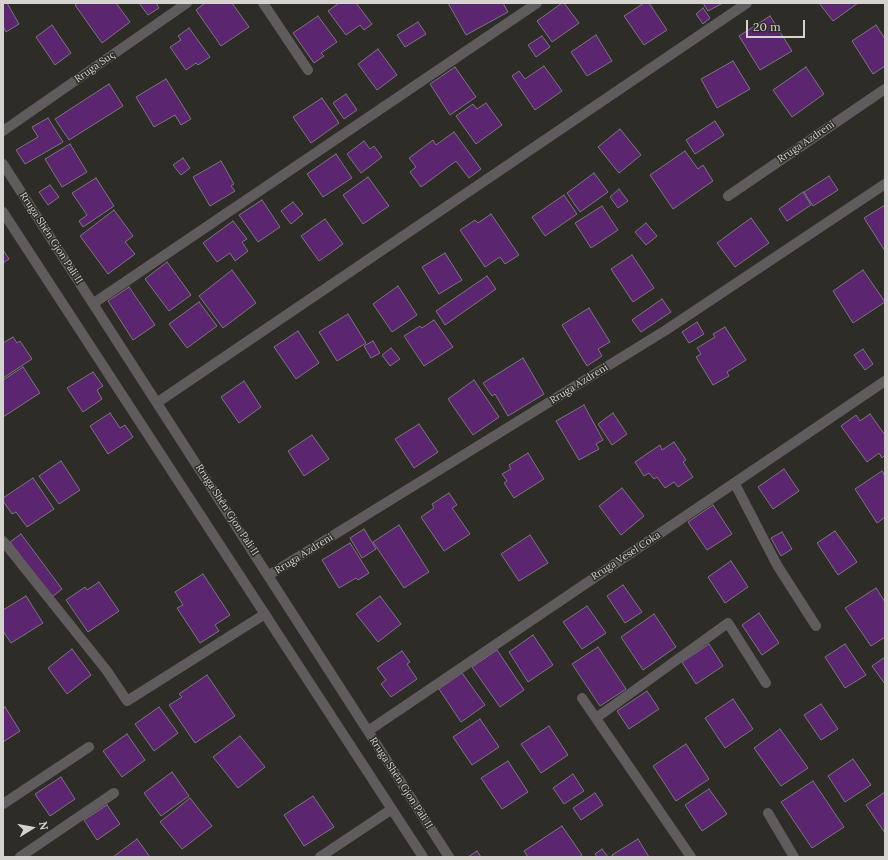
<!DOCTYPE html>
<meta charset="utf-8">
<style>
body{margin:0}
#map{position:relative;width:888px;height:860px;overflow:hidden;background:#2e2c27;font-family:Lora,serif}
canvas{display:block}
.frame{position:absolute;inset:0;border:4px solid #d4d3cf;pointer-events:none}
.north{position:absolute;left:12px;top:808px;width:40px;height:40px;-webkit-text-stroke:3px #2e2c27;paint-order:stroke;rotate:79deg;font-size:11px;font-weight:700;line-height:16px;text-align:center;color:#d4d3cf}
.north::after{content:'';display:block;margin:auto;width:14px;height:18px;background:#d4d3cf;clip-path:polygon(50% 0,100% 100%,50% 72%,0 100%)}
.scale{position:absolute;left:746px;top:20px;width:59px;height:18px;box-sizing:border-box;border:2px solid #d4d3cf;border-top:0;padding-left:5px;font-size:12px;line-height:14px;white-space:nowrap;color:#d4d3cf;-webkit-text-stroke:3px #2e2c27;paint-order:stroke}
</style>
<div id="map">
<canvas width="888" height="860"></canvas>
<div class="frame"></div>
<div class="north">N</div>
<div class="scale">20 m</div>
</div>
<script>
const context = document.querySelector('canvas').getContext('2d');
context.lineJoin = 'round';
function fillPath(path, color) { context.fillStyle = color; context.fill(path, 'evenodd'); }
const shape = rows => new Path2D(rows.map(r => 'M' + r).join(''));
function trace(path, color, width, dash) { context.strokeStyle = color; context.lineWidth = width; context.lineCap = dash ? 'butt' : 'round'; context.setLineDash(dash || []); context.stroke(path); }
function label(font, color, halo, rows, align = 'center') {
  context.font = font + ' Lora,serif'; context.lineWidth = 3; context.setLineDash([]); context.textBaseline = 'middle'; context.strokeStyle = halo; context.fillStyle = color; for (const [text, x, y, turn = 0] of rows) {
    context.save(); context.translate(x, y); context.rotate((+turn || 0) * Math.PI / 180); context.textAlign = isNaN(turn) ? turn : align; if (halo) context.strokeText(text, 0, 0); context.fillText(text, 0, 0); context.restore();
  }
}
const building = shape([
 [3,3,7,3,19,24,6,32,3,26,3,3],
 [78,3,116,3,130,22,102,43,75,5,78,3],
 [139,3,156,3,159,8,148,15,139,3],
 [205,3,232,3,249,27,221,46,196,10,205,3],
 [339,3,356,3,372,24,364,30,360,25,346,35,328,11,339,3],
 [448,3,503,3,508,12,466,35,448,3],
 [562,3,564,3,579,23,552,42,537,21,562,3],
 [644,3,649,3,667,30,644,45,624,16,644,3],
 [703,3,723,3,708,11,703,3],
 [819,3,858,3,833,21,819,3],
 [703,8,710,18,703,24,696,14,703,8],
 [318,16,337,42,321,53,324,56,314,63,293,33,318,16],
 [770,16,792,51,760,70,739,36,770,16],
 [418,22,426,34,405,47,397,35,418,22],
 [52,25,71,53,55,65,36,37,52,25],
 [876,25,885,39,885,66,873,74,852,41,876,25],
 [189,28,210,57,198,65,196,63,186,70,170,47,181,40,178,36,189,28],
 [596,35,612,61,587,76,571,52,596,35],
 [542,36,550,47,536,57,528,45,542,36],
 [378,49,397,75,377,90,358,64,378,49],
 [733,61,750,89,717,108,701,79,733,61],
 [544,66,562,91,535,110,512,76,519,71,525,79,544,66],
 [455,67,476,97,450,115,430,84,455,67],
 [806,67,824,94,792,117,773,90,806,67],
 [166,79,191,119,181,125,175,115,154,127,136,97,166,79],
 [109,84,123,106,69,140,55,119,109,84],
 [346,94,357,110,344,119,333,103,346,94],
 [322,98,339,123,311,143,293,117,322,98],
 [486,103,502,125,476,144,456,116,473,104,477,109,486,103],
 [48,118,63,142,25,164,16,150,38,137,32,127,48,118],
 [715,121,724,135,695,154,686,140,715,121],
 [620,129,641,155,619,173,598,147,620,129],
 [454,132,481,169,469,178,456,161,421,187,410,172,416,167,409,158,433,140,436,145,454,132],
 [364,141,370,149,374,146,382,157,361,173,347,154,364,141],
 [70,144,87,172,62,187,45,159,70,144],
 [685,151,698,169,703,165,713,181,673,209,650,175,685,151],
 [336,154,352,178,323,197,307,174,336,154],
 [183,158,190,168,181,175,173,165,183,158],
 [221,161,234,184,231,186,235,191,210,206,193,177,221,161],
 [594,173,608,192,580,212,567,193,594,173],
 [829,176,838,190,813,206,804,192,829,176],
 [368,177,389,206,363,224,343,195,368,177],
 [96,178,114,206,83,227,79,221,87,215,72,193,96,178],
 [50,185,59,197,48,205,39,192,50,185],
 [619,189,628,201,618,208,610,197,619,189],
 [803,192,811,205,787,221,779,209,803,192],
 [564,195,577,214,545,236,532,217,564,195],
 [262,200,280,227,258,242,239,215,262,200],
 [293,202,303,214,291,224,281,211,293,202],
 [885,205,885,251,864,218,885,205],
 [602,206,618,230,591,248,575,223,602,206],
 [114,210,133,236,125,242,135,254,108,274,80,236,114,210],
 [491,214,519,255,505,264,500,257,485,267,460,230,475,220,478,223,491,214],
 [751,218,769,243,735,267,717,243,751,218],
 [325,219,343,244,319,261,301,236,325,219],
 [233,221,247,239,242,242,248,251,235,261,230,253,217,262,203,243,233,221],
 [646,223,657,236,646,245,635,232,646,223],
 [3,250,9,259,3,263,3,250],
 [445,253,462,280,439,294,422,267,445,253],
 [632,255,654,288,633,302,611,269,632,255],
 [167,262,191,295,169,311,145,279,167,262],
 [232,270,256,303,223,328,199,296,232,270],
 [863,270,885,302,853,323,833,291,863,270],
 [487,276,496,289,445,325,436,311,487,276],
 [398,286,417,315,392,332,373,304,398,286],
 [129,287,155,325,133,340,108,301,129,287],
 [662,299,671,312,641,332,632,320,662,299],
 [199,302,217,326,187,348,169,324,199,302],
 [589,308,610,342,598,349,602,356,587,366,562,325,589,308],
 [348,314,366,343,337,361,319,332,348,314],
 [434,320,453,347,424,366,404,336,420,326,422,328,434,320],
 [697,322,704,334,689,343,682,332,697,322],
 [725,327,746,360,727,372,729,376,713,385,696,357,701,354,697,348,715,337,713,334,725,327],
 [298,331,319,363,296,379,274,347,298,331],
 [13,337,17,343,20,341,32,359,3,378,3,343,13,337],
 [373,341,380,353,371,358,364,346,373,341],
 [391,348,400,359,390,366,382,355,391,348],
 [863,349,873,364,865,370,854,355,863,349],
 [523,358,544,394,508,416,495,394,492,396,483,383,523,358],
 [23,367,40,393,3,417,3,380,23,367],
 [93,372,103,386,97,390,102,399,83,412,67,388,93,372],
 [474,380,499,417,473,435,448,399,474,380],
 [244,381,261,407,239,423,221,397,244,381],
 [584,405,603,440,596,444,599,449,579,460,556,421,584,405],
 [110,413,120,428,125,425,133,437,108,454,90,426,110,413],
 [613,413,627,434,612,445,598,424,613,413],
 [870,414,885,435,885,455,882,458,879,453,867,462,841,426,856,415,860,421,870,414],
 [419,424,438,452,414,468,395,439,419,424],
 [312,435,329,459,304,476,288,451,312,435],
 [674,442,686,460,683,462,693,477,678,487,674,482,665,488,657,477,654,479,649,473,644,476,635,462,660,445,662,450,674,442],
 [528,453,544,479,514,498,504,483,507,481,502,474,511,469,509,465,528,453],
 [61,461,80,490,59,504,39,476,61,461],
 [784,469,799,491,773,509,758,487,784,469],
 [882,471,885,476,885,517,877,523,855,489,882,471],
 [33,478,54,509,27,527,16,512,12,514,3,501,3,498,33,478],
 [622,488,644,516,621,535,599,506,622,488],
 [449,493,457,505,452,508,470,534,444,551,421,517,434,508,432,504,449,493],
 [713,505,732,534,707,550,688,522,713,505],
 [399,525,429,572,404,588,373,542,399,525],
 [364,529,376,549,362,558,350,538,364,529],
 [835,531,857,562,838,575,817,543,835,531],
 [782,532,792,549,781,556,771,538,782,532],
 [21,534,62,589,52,597,10,542,21,534],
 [530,535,548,563,519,581,501,554,530,535],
 [350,543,369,573,358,580,356,578,339,588,322,560,350,543],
 [731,561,748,587,725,603,708,577,731,561],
 [203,574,230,615,215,625,219,631,200,643,177,608,183,605,175,592,203,574],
 [99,582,119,611,88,632,66,600,85,587,87,590,99,582],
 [623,585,642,612,625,623,607,596,623,585],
 [876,588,885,602,885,637,871,646,845,608,876,588],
 [26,596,43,623,11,643,3,631,3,610,26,596],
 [380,596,401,624,378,642,356,614,380,596],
 [587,606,606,633,582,649,563,622,587,606],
 [759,613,779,643,762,655,742,625,759,613],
 [654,614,676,647,643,670,621,637,654,614],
 [533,635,553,665,528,682,509,652,533,635],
 [709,644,723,666,696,684,682,662,709,644],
 [845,644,866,675,845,688,825,657,845,644],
 [598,647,626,689,600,706,572,664,598,647],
 [72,649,91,675,67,694,48,668,72,649],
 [497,650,524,690,500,707,472,667,497,650],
 [402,651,410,662,407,664,417,679,391,697,381,684,386,680,377,668,402,651],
 [885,657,885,684,872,666,885,657],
 [462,673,485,705,461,722,439,689,462,673],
 [207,675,235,716,195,743,169,705,182,697,179,694,207,675],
 [647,691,659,709,629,729,617,711,647,691],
 [733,699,753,729,725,748,705,718,733,699],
 [821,704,838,729,821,740,804,715,821,704],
 [5,707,20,731,3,742,3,708,5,707],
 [159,707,178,733,154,751,135,724,159,707],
 [480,719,499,747,472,765,453,737,480,719],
 [549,726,568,755,541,773,521,744,549,726],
 [780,729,808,768,781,786,754,748,780,729],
 [127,734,145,760,122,777,103,751,127,734],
 [240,736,265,767,238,788,213,757,240,736],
 [686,744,709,779,676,801,653,766,686,744],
 [853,759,871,785,845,802,828,776,853,759],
 [508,761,528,792,502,809,481,778,508,761],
 [172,772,189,796,161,816,144,793,172,772],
 [573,774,584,791,564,804,553,788,573,774],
 [61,777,75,799,50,816,35,794,61,777],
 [813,781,844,827,812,848,781,802,813,781],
 [709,789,727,814,702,831,685,805,709,789],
 [885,792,885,833,866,805,885,792],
 [595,793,603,805,581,820,573,808,595,793],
 [313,796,334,827,304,846,284,815,313,796],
 [190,798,212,826,182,849,160,822,190,798],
 [107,805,120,824,97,840,84,820,107,805],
 [562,826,582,855,579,857,528,857,524,851,562,826],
 [137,839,150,857,113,857,137,839],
 [638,839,649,857,613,857,612,855,638,839],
 [602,849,608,857,597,857,595,854,602,849],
 [477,851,481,857,468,857,477,851]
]);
fillPath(building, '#5b266f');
trace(building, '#7a767c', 1);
trace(shape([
 [263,3,308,70],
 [3,131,187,3],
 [3,164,449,857],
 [728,196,885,89],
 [3,212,423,857],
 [94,303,537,3],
 [158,402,747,3],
 [735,484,777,565,816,626],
 [3,541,107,671,127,701,265,614],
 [269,575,666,330,885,184],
 [582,698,691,857],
 [596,718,728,623,766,683],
 [368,731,885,381],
 [3,804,89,747],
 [768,813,794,857],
 [20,857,114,793],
 [320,857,392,809]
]), '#605c5d', 10);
label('10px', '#d4d3cf', '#2e2c27', [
 ["Rruga Suç",95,67,-35],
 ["Rruga Azdreni",806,142,-34],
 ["Rruga Shën Gjon Pali II",51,238,57],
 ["Rruga Azdreni",579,384,-32],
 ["Rruga Shën Gjon Pali II",227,510,57],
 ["Rruga Azdreni",304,554,-32],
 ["Rruga Vesel Coka",626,556,-33],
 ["Rruga Shën Gjon Pali II",401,783,57]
]);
</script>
